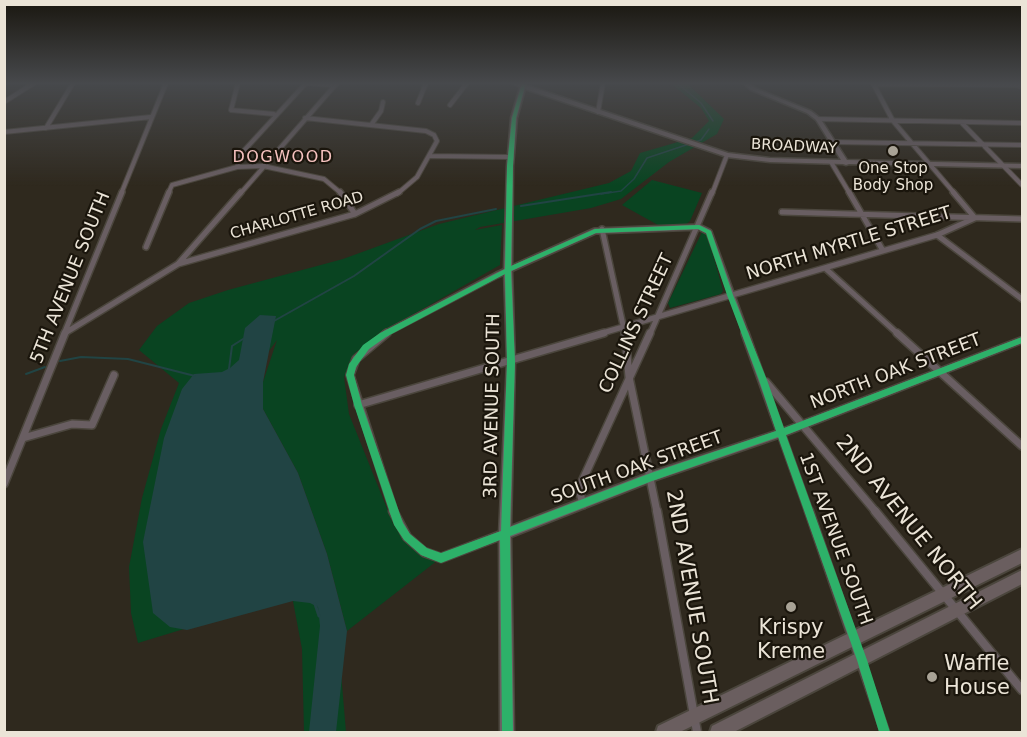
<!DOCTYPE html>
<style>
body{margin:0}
#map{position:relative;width:1027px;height:737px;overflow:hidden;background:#2f291e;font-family:"DejaVu Sans",sans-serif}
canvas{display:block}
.frame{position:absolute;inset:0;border:6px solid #ebe4d7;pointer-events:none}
</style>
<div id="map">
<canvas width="1027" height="737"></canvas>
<div class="frame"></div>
</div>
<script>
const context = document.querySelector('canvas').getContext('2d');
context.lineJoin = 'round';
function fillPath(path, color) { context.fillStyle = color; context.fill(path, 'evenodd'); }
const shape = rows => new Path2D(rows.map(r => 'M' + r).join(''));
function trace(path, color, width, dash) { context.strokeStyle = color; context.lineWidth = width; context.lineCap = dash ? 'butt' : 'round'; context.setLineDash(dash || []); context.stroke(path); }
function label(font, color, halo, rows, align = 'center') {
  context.font = font + ' "DejaVu Sans",sans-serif'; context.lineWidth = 4.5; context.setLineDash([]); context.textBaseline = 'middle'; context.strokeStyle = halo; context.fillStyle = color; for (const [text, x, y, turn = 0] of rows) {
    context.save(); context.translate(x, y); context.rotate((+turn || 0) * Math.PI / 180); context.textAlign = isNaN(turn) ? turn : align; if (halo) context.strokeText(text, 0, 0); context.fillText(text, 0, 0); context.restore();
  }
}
fillPath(shape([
 [670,83,687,83,724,119,717,134,669,162,621,199,591,208,480,227,475,230,502,225,500,265,377,335,354,354,344,377,349,414,394,526,438,560,347,631,327,554,298,473,263,409,263,382,277,340,260,363,263,427,340,661,346,732,304,732,302,649,292,596,138,643,131,613,129,567,142,498,161,429,179,383,139,350,157,326,189,303,228,290,343,259,439,224,609,183,631,171,640,153,692,138,709,121,701,108],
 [652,180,702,193,690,221,685,225,658,225,622,205],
 [702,232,707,233,723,291,721,294,670,308,668,303]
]), '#094421');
fillPath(shape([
 [260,315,276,316,263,382,263,409,298,473,327,554,347,631,336,732,309,732,320,626,318,607,310,603,293,601,187,630,170,627,153,613,143,542,164,438,182,389,194,374,222,372,230,368,239,360,245,328]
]), '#214444');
trace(shape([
 [677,83,701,103,713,121],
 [601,194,621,191,634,179,647,158,701,140,709,129]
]), '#214444', 1.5);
trace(shape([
 [521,206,611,192],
 [274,321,354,276,420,229,436,221,496,209],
 [60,361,81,357,128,359,195,376],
 [229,369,232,346,243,339],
 [26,374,45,367]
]), '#214444', 2);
trace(shape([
 [315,604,319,616]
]), '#214444', 3);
const streetFar3 = shape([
 [238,83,231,110,274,114],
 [305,83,335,85],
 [873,83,893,121,955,194],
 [874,84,1022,85],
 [4,102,34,83],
 [418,103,426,83],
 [450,105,467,83],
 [598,112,603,83],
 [305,118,426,131,434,135,437,141,417,177,397,194],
 [818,119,1022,123],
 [961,122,1022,185],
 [371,125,381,111,383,102],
 [46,128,73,83],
 [4,132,151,117],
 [832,142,1022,145],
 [430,156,511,157],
 [831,162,850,194],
 [237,167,239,156,306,83],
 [121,194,166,83],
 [168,194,172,185,237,167,263,166,324,179,342,194],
 [240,194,337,83],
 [712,194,727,155]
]);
const streetFar2 = shape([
 [340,192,355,214],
 [849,192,882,249],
 [782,212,1022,219],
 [602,229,625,334],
 [937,235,1022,299],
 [146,247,169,192],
 [178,264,355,214,399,192],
 [825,268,898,334],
 [65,333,178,264,241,192],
 [64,334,122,192],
 [384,334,497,275,595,231,699,227,709,232,746,334],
 [599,334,937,235,975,218,953,192],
 [650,334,712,192]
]);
const streetFar1 = shape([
 [387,333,356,359,350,375,394,512],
 [625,333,629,377,657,512],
 [745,333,809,512],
 [897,333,1022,446],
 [766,382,876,512],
 [358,405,604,333],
 [23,438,72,424,92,425,114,375],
 [4,484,65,333],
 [583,505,579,488,650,333]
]);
const street = shape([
 [393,511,407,537,424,552,441,558,504,534],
 [657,511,697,732],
 [809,511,885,732],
 [875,511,1022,690]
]);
const secondary = shape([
 [4,83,8,83,4,85,4,83],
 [511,83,526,83,526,85,728,153,770,158,841,160,816,120,807,113,751,90,743,83,749,83,755,88,811,111,820,118,847,160,1022,164,1022,168,849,164,846,165,843,164,770,162,727,157,525,89,517,118,513,166,512,270,515,362,511,526,651,472,779,430,1022,337,1022,343,784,436,653,481,511,537,514,732,500,732,499,534,507,362,504,270,507,166,511,118,520,87,511,83]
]);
const primary = shape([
 [1010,83,1022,84,1022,88,1011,84,1010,83],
 [1022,549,1022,563,680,732,656,732,658,726,1022,549],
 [1022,570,1022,584,734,732,710,732,712,726,1022,570]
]);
trace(streetFar3, '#4b463d', 6);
trace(streetFar2, '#4b463d', 8);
trace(streetFar1, '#4b463d', 10);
trace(street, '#4b463d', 11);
trace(secondary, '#4b463d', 3);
trace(primary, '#4b463d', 4);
trace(streetFar3, '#695e62', 4);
trace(streetFar2, '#695e62', 5);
trace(streetFar1, '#695e62', 7);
trace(street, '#695e62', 8);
fillPath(secondary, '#6b6063');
fillPath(primary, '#6a5e5f');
fillPath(shape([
 [522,83,526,83,516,118,513,166,511,266,595,229,699,225,711,231,733,295,767,380,784,428,1022,337,1022,343,786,435,867,660,890,732,879,732,857,660,778,437,652,481,510,536,513,732,502,732,500,540,441,563,421,555,404,540,394,525,354,405,346,375,349,364,363,345,380,333,505,269,507,166,512,118,522,83],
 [698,229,706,233,727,295,759,380,776,431,651,473,510,527,515,362,511,271,596,233,698,229],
 [505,274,507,362,501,531,441,553,427,548,410,534,403,523,362,405,354,375,356,367,369,349,386,337,505,274]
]), '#2db169');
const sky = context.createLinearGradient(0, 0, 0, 186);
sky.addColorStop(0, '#1a1710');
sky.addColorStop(0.45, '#47494c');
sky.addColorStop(1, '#47494c00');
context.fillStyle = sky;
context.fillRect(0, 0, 1027, 186);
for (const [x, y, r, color] of [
 [893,151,6,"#a9a396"],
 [791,607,6,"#a9a396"],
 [932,677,6,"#a9a396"]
]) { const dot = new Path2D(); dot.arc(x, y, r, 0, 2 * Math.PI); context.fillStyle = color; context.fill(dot); trace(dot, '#1a150c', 2); }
label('15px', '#ebe4d7', '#1a150c', [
 ["BROADWAY",794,147,3],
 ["CHARLOTTE ROAD",297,216,-16]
]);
label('15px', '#ebe4d7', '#1a150c', [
 ["One Stop",893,169],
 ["Body Shop",893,186]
]);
context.letterSpacing = '1.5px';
label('16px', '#f7c3c0', '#1a150c', [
 ["DOGWOOD",283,158]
]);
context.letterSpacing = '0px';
label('18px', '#ebe4d7', '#1a150c', [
 ["NORTH MYRTLE STREET",849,244,-17],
 ["5TH AVENUE SOUTH",71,278,-68],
 ["COLLINS STREET",637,324,-65],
 ["NORTH OAK STREET",896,372,-21],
 ["3RD AVENUE SOUTH",493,406,-89],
 ["SOUTH OAK STREET",637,468,-20],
 ["1ST AVENUE SOUTH",835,539,70]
]);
label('21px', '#ebe4d7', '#1a150c', [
 ["2ND AVENUE NORTH",908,523,51],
 ["2ND AVENUE SOUTH",691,597,80]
]);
label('21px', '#ebe4d7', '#1a150c', [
 ["Krispy",791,629],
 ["Kreme",791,653],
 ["Waffle",944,665,"left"],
 ["House",944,689,"left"]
]);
</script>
